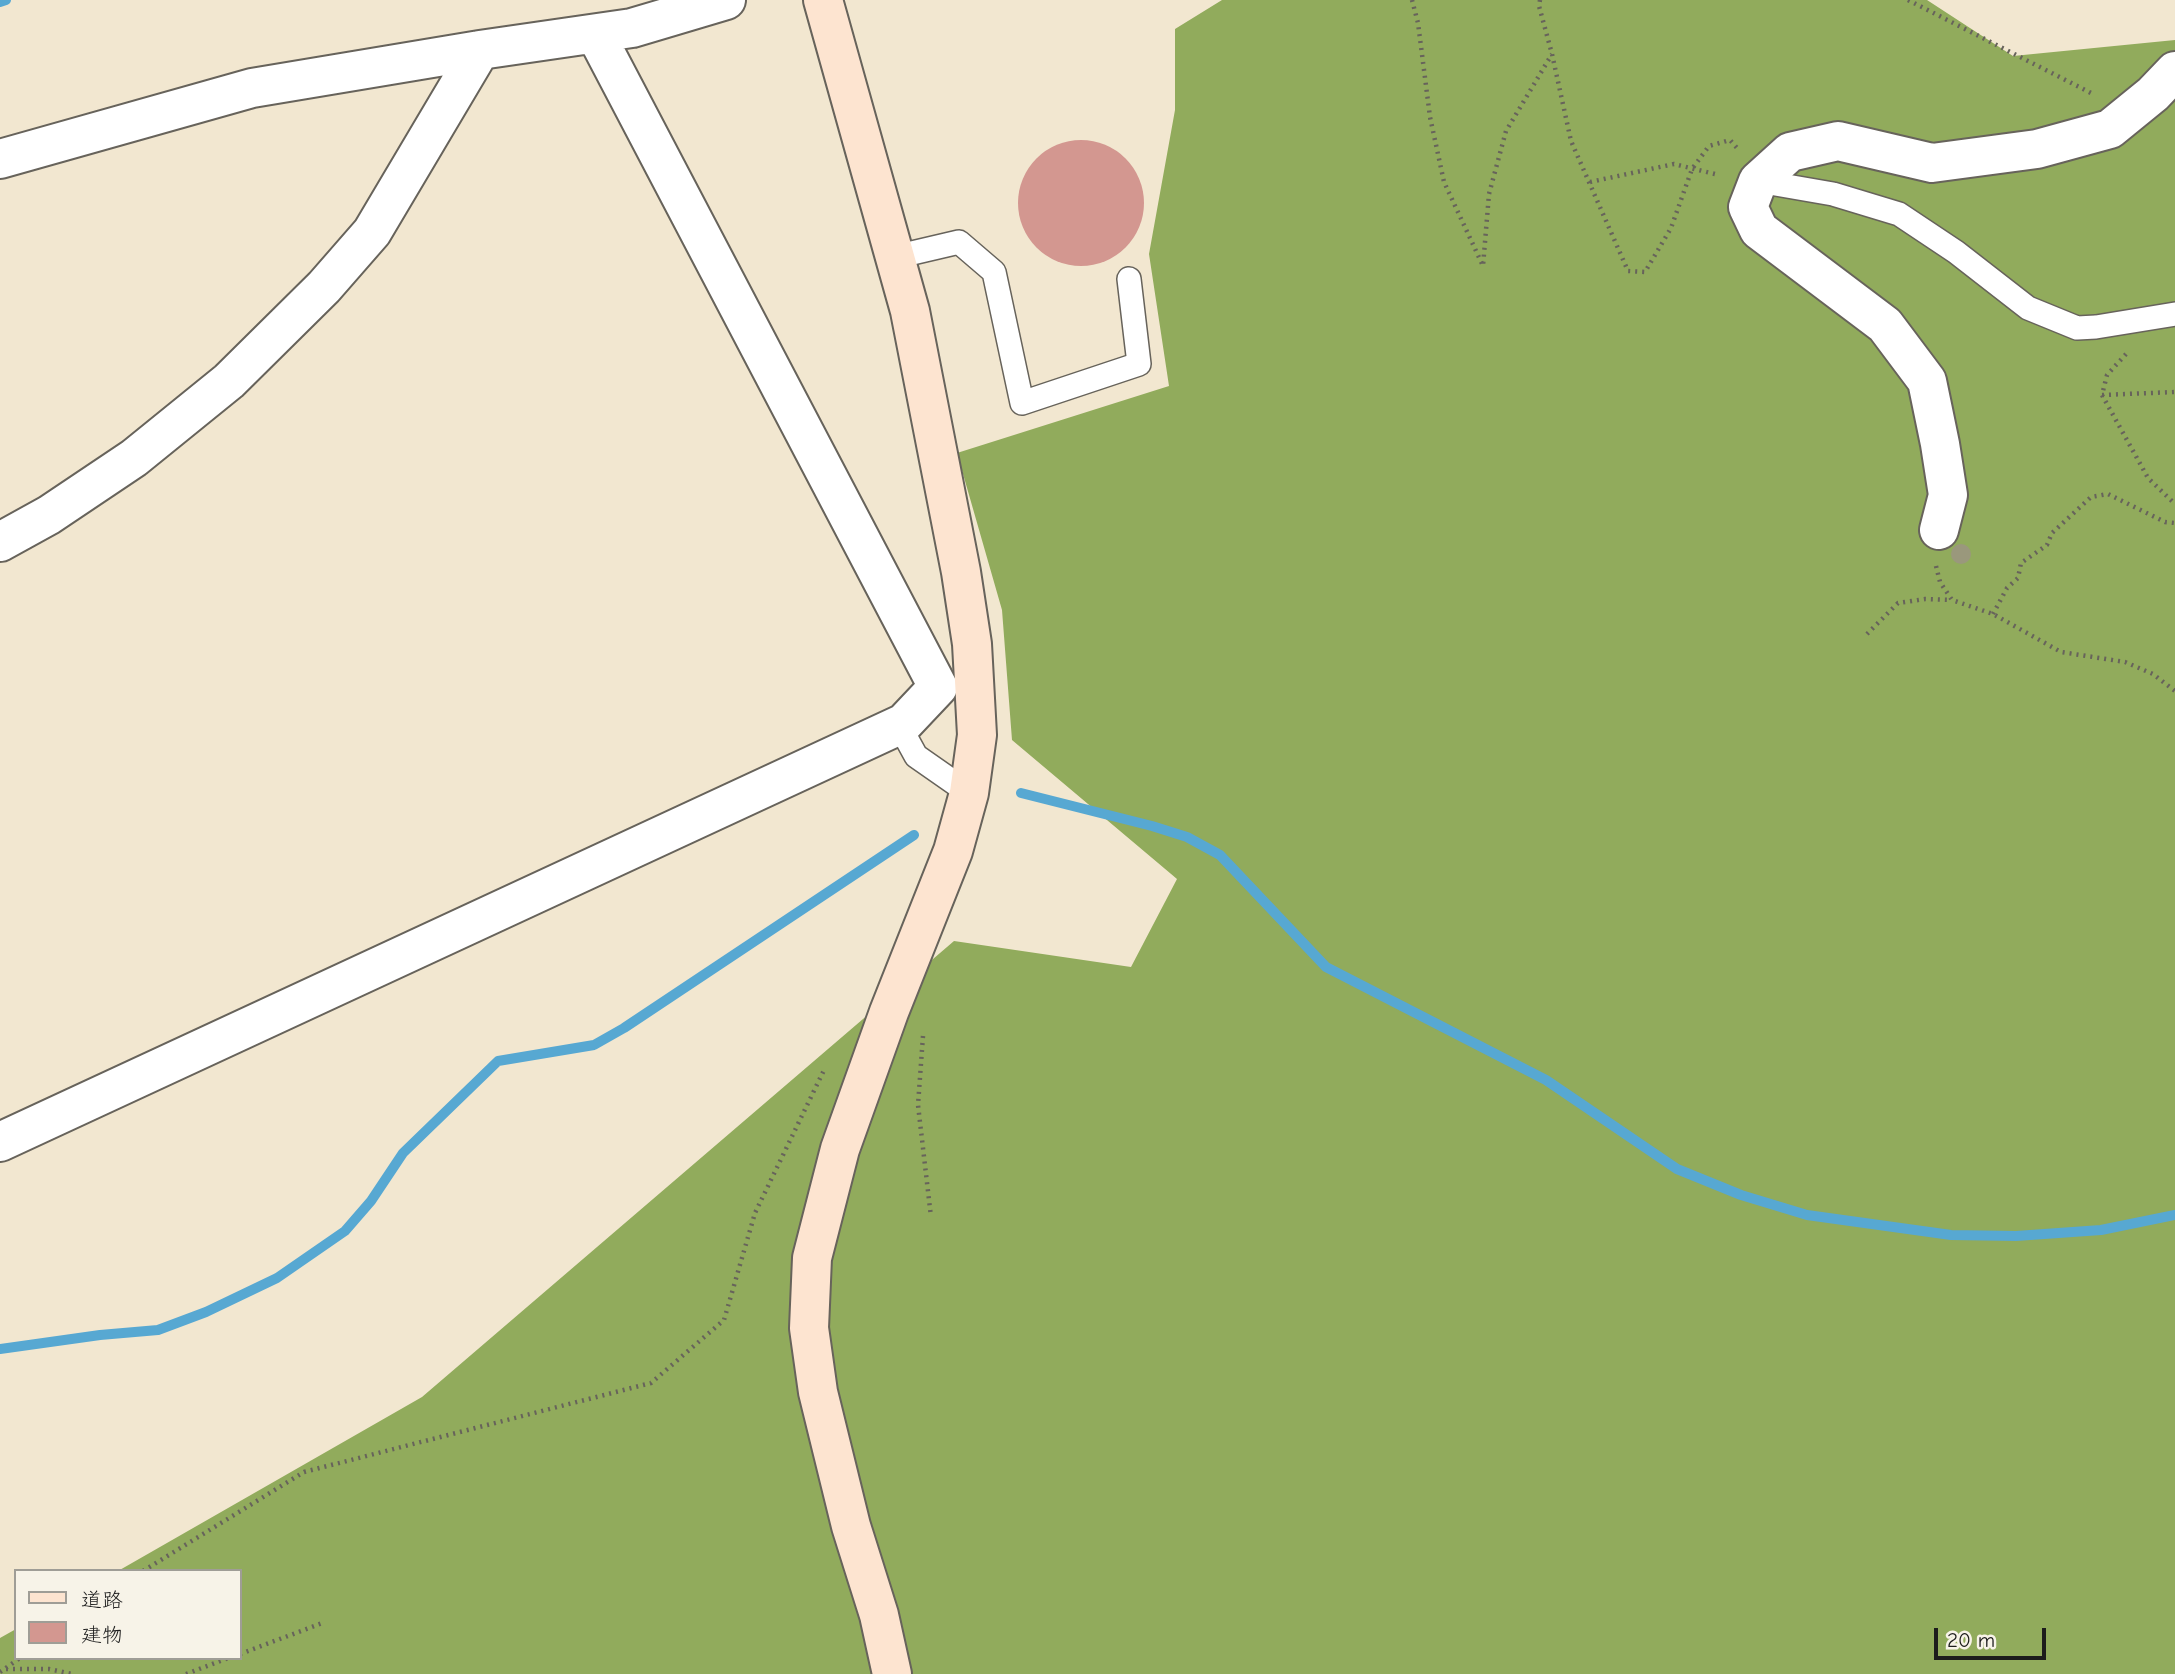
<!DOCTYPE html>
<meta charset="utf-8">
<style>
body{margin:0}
#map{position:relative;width:2175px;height:1674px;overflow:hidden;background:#f2e7d0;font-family:"Comic Neue","Klee One",sans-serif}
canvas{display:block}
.legend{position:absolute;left:14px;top:1569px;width:228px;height:91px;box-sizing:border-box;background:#f7f3e8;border:2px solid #9f9d96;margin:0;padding:9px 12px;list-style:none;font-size:21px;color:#1c1c1c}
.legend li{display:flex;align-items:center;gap:14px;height:35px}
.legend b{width:35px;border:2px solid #9f9d96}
.scale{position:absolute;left:1934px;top:1628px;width:112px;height:32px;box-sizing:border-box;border:4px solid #1c1c1c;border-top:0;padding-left:9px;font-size:21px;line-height:24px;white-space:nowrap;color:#1c1c1c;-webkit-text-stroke:5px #f7f3e8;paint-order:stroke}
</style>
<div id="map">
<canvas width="2175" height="1674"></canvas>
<ul class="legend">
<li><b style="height:9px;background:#fde4d0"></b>道路</li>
<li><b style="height:19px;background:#d39790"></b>建物</li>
</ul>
<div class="scale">20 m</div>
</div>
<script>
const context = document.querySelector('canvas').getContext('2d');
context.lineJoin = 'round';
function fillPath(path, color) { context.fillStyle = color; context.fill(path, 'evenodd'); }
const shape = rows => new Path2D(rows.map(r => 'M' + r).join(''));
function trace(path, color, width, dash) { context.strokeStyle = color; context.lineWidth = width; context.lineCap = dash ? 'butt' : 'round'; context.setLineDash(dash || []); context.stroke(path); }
fillPath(shape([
 [1222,0,1927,0,2013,56,2175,40,2175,1674,0,1674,0,1638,16,1629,16,1658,240,1658,240,1571,118,1571,422,1397,954,941,1131,967,1177,879,1012,740,1002,610,957,453,1169,386,1149,254,1175,110,1175,29]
]), '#91ab5c');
trace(shape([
 [0,2,6,0],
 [1021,793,1152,826,1187,837,1220,855,1326,967,1546,1080,1677,1169,1741,1195,1807,1215,1951,1235,2016,1236,2101,1230,2175,1215],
 [0,1349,100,1335,158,1330,206,1312,277,1278,345,1231,371,1201,403,1153,498,1061,594,1045,624,1028,914,835]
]), '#57a8d2', 10);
fillPath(shape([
 '1018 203a63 63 0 1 1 126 0a63 63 0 1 1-126 0Z'
]), '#d39790');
const lane = shape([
 [1758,181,1833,194,1899,214,1956,252,2028,308,2077,328,2096,327,2175,314],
 [895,257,959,242,994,272,1022,403,1139,364,1129,279],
 [899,725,916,756,969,793]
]);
const street = shape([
 [0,159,252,88,480,50,632,28,726,0],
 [1939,530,1948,495,1940,444,1927,381,1885,325,1759,230,1748,207,1758,181,1790,152,1838,141,1932,163,2037,149,2110,129,2153,94,2175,71],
 [0,542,49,515,134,458,229,381,324,287,372,232,480,50],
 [0,1142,904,723,938,687,596,35]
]);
const secondary = shape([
 [823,0,910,311,961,572,972,644,977,735,969,793,953,851,889,1012,840,1149,812,1258,809,1328,818,1392,851,1526,879,1615,892,1674]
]);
trace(lane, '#67635b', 26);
trace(street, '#67635b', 42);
trace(secondary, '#67635b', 42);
trace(shape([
 [1412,0,1418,23,1430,117,1444,182,1483,266,1489,194,1506,131,1552,54],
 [1540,0,1539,6,1552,54,1571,141,1628,271,1645,272,1671,228,1692,169,1709,146,1730,140,1737,148],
 [1908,0,2091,93],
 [1590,182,1674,164,1719,175],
 [2126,354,2107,375,2102,395,2148,478,2175,504],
 [2102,395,2175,392],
 [1936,566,1940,582,1952,600,1993,614,2061,652,2125,662,2153,674,2175,691],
 [1993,614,2007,588,2018,578,2021,563,2047,545,2052,533,2091,497,2108,494,2165,522,2175,523],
 [1867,634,1898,603,1925,599,1951,600],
 [923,1036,918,1105,931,1217],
 [143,1571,304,1472,651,1383,724,1320,755,1213,825,1068],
 [240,1654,325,1622],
 [6,1669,49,1669,72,1674],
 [0,1672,20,1658],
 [186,1674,228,1658]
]), '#67635b', 4.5, [2, 5]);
trace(lane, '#fff', 23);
trace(street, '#fff', 38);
trace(secondary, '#fde4d0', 38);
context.fillStyle = '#9a987c';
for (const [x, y] of [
 [1961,554]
]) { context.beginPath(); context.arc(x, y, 10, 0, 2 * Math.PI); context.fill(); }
</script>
